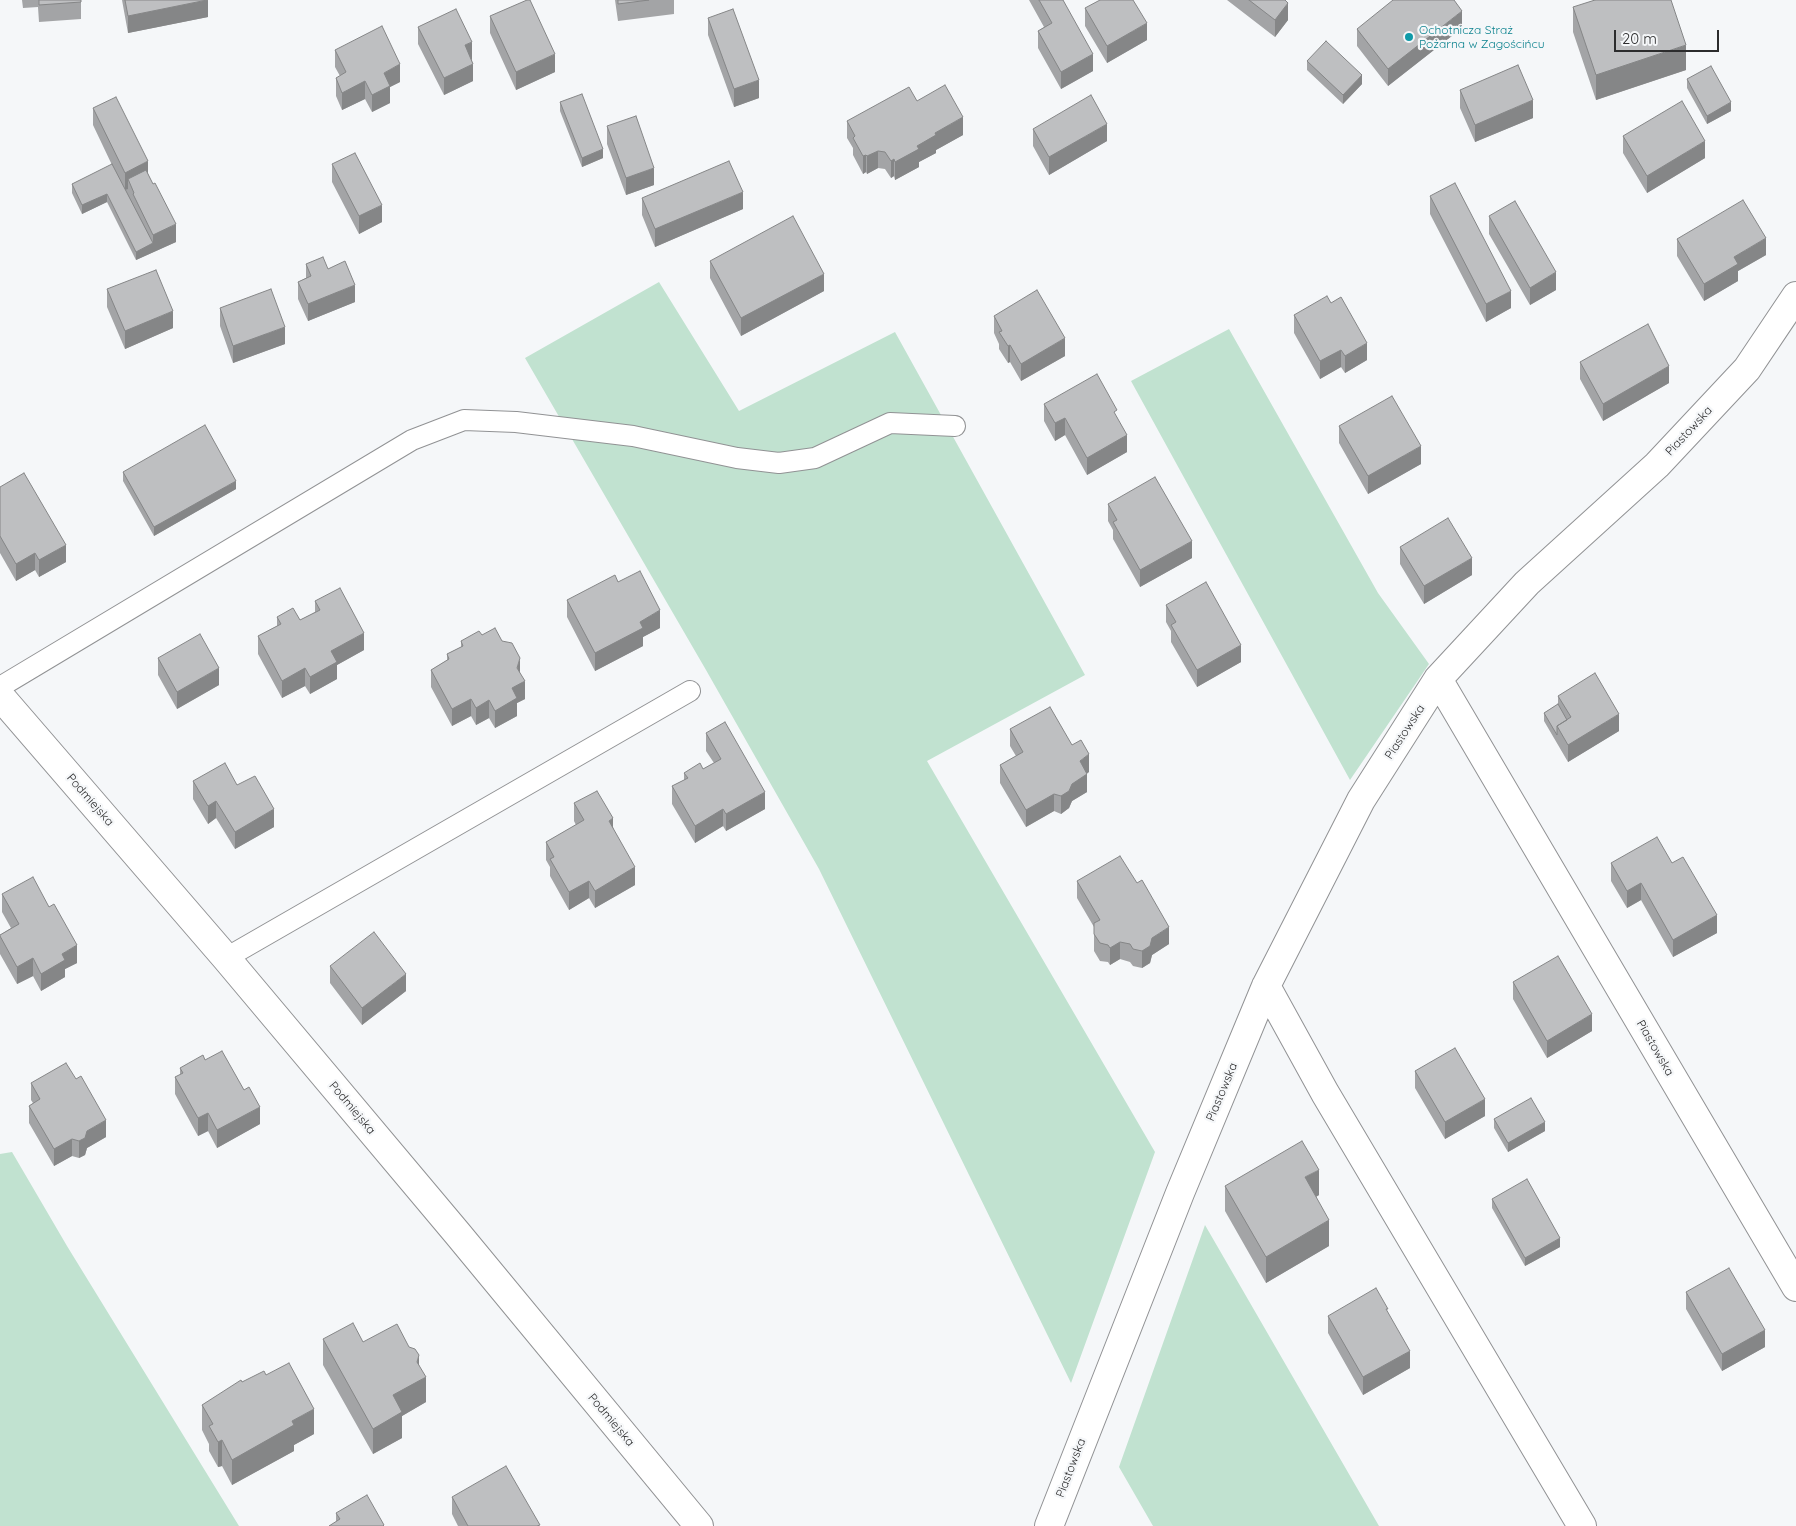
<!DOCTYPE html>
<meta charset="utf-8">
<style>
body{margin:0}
#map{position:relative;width:1796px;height:1526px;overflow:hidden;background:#f5f7f9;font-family:Quicksand,sans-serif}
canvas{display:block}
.scale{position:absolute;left:1614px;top:30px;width:105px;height:22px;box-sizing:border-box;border:2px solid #2c2c2d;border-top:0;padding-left:6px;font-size:15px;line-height:18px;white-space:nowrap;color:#2c2c2d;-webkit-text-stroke:4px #f5f7f9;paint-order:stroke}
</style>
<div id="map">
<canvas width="1796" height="1526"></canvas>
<div class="scale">20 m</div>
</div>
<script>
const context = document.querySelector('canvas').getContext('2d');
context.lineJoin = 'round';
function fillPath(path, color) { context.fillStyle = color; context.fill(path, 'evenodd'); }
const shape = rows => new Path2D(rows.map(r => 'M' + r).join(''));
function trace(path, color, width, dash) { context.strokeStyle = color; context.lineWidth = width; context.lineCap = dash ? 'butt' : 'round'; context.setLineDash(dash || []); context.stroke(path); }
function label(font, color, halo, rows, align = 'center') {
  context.font = font + ' Quicksand,sans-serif'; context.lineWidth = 4.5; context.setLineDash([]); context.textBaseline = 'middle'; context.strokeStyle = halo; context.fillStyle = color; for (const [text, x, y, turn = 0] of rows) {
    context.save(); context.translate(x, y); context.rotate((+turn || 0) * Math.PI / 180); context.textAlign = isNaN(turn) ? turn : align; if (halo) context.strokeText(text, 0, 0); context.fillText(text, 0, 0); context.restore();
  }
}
fillPath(shape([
 [659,282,739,411,895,332,1085,675,927,761,1155,1152,1071,1383,819,869,706,670,525,358],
 [1229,329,1378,593,1429,664,1350,780,1131,381],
 [12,1152,67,1246,239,1526,0,1526,0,1154],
 [1205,1225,1379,1526,1153,1526,1119,1467]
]), '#c1e2d0');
const service = shape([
 [0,687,412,440,464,420,516,422,633,436,737,458,779,463,815,458,890,423,955,426],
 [226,958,690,691]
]);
const minor = shape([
 [1438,679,1796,1287],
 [0,696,226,958,457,1233,699,1526],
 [1266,986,1325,1093,1582,1526],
 [1049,1526,1180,1193,1266,986,1361,800,1438,679,1527,583,1657,465,1747,369,1796,296]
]);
trace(service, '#919294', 22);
trace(minor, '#919294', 30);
trace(service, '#fff', 20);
trace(minor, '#fff', 28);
fillPath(shape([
 [22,0,81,0,81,19,39,22,38,7,23,8],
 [122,0,208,0,208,17,128,33],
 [615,0,674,0,674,14,618,21],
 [1029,0,1063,0,1093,71,1061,89,1038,48,1038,31,1044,27],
 [1227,0,1285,0,1288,20,1275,37],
 [1573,7,1686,70,1596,100,1573,32],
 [1085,8,1147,40,1107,63,1085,26],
 [490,16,555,72,516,90,490,33],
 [708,18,759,98,734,107,708,35],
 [418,27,472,59,473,81,444,95,418,44],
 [1462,28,1388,86,1357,46,1357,29],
 [335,50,400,82,390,87,390,103,372,112,365,99,342,110,336,96,336,78,340,76,335,67],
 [1307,61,1362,84,1343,104,1307,70],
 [1687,79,1731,111,1707,124,1687,88],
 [1460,90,1533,118,1475,142,1460,108],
 [917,101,963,135,936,150,936,153,919,162,919,167,895,180,894,176,891,178,885,169,878,168,867,174,866,172,863,174,853,155,853,148,847,138,847,121],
 [560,102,603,158,582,167,560,111],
 [93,108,148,174,176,242,136,260,107,202,82,214,72,193,72,184,112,165,93,125],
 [607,126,654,185,626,195,607,144],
 [1033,129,1107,141,1049,175,1033,146],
 [1623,136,1705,158,1647,193,1623,153],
 [332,164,382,222,359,234,332,182],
 [1430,196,1511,308,1486,322,1430,214],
 [642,198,743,209,655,247,642,215],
 [1489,216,1556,290,1530,305,1489,234],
 [1677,239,1766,255,1738,271,1738,281,1704,301,1677,256],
 [710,261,824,291,741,336,710,278],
 [306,264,355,302,308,321,298,299,298,282,306,278],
 [107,289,173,328,125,349,107,307],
 [1331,303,1367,360,1345,373,1341,367,1320,379,1294,333,1294,315],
 [220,308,285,344,233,363,220,326],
 [994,316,1065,356,1021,381,1010,362,1008,363,999,349,999,344,994,333],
 [1580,362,1669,383,1603,421,1580,379],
 [1044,404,1117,417,1127,452,1087,475,1065,435,1055,441,1044,421],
 [1339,426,1421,464,1368,494,1339,443],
 [123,472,236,489,154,536,123,481],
 [0,487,66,562,39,577,35,570,16,581,0,553],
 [1108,504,1192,558,1140,587,1113,539,1113,530,1108,521],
 [1400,547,1472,575,1424,604,1400,564],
 [618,582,660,628,643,637,643,646,595,671,567,617,567,600],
 [315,601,364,650,337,665,337,679,310,694,305,686,282,698,258,654,258,636,277,626,277,617,300,620,315,612],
 [1166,605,1241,662,1197,687,1171,642,1171,631,1166,622],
 [482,635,520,673,525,699,517,703,517,716,495,728,489,718,476,725,471,716,452,726,431,687,431,670,447,660,447,654,461,647,461,641],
 [158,658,219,685,177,709,158,675],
 [1558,696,1619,731,1568,762,1544,721,1544,713,1558,704],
 [1010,729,1072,745,1089,772,1087,773,1087,792,1072,801,1069,808,1061,814,1054,811,1026,827,1000,783,1000,765,1016,756,1010,746],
 [706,733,765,809,726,831,723,826,695,843,672,804,672,786,684,780,684,773,703,769,714,763,706,751],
 [193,781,237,785,274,827,235,849,216,818,208,824,193,799],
 [574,803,613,827,635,885,595,908,589,898,569,910,550,876,550,867,546,860,546,842,576,825,574,821],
 [1611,863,1672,863,1717,933,1673,957,1641,900,1627,908,1611,881],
 [1077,881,1169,944,1152,955,1150,963,1142,968,1133,966,1130,962,1120,959,1110,965,1108,962,1100,961,1094,951,1094,927,1077,898],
 [2,894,77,963,65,969,65,977,41,991,33,976,17,984,0,954,0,935,11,928,2,912],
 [330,966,406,991,362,1025,330,983],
 [1513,982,1592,1031,1547,1058,1513,999],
 [205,1060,260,1124,217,1148,208,1131,198,1136,175,1094,175,1077,180,1075,180,1068],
 [1415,1071,1485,1116,1445,1139,1415,1088],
 [31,1083,106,1137,87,1148,85,1155,79,1158,72,1156,54,1166,29,1123,29,1106,33,1103,31,1100],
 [1494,1119,1545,1131,1508,1152,1494,1128],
 [1225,1186,1319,1195,1316,1197,1329,1246,1266,1283,1225,1211],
 [1492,1199,1560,1247,1525,1266,1492,1208],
 [1686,1292,1765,1347,1722,1371,1686,1309],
 [1388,1313,1410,1368,1363,1395,1328,1333,1328,1316],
 [323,1339,363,1342,419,1364,426,1402,402,1416,402,1438,373,1454,323,1365],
 [266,1375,314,1434,294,1445,294,1451,232,1485,222,1466,218,1467,209,1451,209,1444,202,1430,202,1405,242,1382],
 [452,1497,540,1526,458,1526,452,1514],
 [336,1513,384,1526,336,1522]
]), '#a3a4a6');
fillPath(shape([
 [208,0,208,17,128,33,128,16],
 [1288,3,1288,20,1275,37,1275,20],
 [1462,11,1462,28,1388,86,1388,69],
 [1147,23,1147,40,1107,63,1107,46],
 [472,42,472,59,465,62,465,45],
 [1686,45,1686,70,1596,100,1596,75],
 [555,54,555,72,516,90,516,72],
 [1093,54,1093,71,1061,89,1061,72],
 [400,64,400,82,390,87,390,103,372,112,372,95,384,73],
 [473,64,473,81,444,95,444,78],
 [1362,75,1362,84,1343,104,1343,95],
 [759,80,759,98,734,107,734,89],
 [365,81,365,99,342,110,342,93],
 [1533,100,1533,118,1475,142,1475,125],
 [1731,102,1731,111,1707,124,1707,116],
 [963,117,963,135,936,150,936,153,919,162,919,167,895,180,895,162,935,133],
 [1107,124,1107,141,1049,175,1049,157],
 [1705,141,1705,158,1647,193,1647,176],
 [603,149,603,158,582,167,582,158],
 [878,151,878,168,867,174,867,156],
 [866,155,866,172,863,174,863,156],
 [894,159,894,176,891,178,891,161],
 [148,161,148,179,128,179,128,189,125,190,125,173],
 [654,168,654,185,626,195,626,178],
 [743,192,743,209,655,247,655,229],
 [107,194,107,202,82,214,82,205],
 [382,205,382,222,359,234,359,216],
 [176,224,176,242,136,260,136,252,153,243,153,235],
 [1766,238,1766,255,1738,271,1738,281,1704,301,1704,284,1734,257],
 [1556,272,1556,290,1530,305,1530,288],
 [824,274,824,291,741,336,741,318],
 [355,285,355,302,308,321,308,304],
 [1511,291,1511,308,1486,322,1486,304],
 [173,311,173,328,125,349,125,331],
 [285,327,285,344,233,363,233,346],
 [1065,338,1065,356,1021,381,1021,364],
 [1367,343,1367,360,1345,373,1345,356],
 [1010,345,1010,362,1008,363,1008,346],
 [1341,350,1341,367,1320,379,1320,361],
 [1669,366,1669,383,1603,421,1603,404],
 [1065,418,1065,435,1055,441,1055,423],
 [1127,435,1127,452,1087,475,1087,458],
 [1421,446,1421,464,1368,494,1368,476],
 [236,481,236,489,154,536,154,527],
 [1192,541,1192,558,1140,587,1140,570],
 [66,545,66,562,39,577,39,560],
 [35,553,35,570,16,581,16,564],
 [1472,558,1472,575,1424,604,1424,586],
 [660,610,660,628,643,637,643,646,595,671,595,653,640,622],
 [364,633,364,650,337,665,337,679,310,694,310,677,331,651],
 [1241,645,1241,662,1197,687,1197,670],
 [520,658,520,676,517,668],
 [219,668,219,685,177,709,177,692],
 [305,668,305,686,282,698,282,681],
 [525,681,525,699,517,703,517,716,495,728,495,711,512,688],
 [471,699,471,716,452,726,452,709],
 [489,700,489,718,476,725,476,708],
 [1619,714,1619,731,1568,762,1568,745],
 [1089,754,1089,772,1080,778,1080,761],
 [1087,774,1087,792,1072,801,1069,808,1061,814,1061,796,1072,784],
 [765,792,765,809,726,831,726,814],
 [1054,794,1054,811,1026,827,1026,810],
 [216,801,216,818,208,824,208,806],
 [274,809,274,827,235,849,235,832],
 [723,809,723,826,695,843,695,826],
 [613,818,613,836,609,821],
 [635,867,635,885,595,908,595,891],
 [589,881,589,898,569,910,569,892],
 [1641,883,1641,900,1627,908,1627,891],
 [1717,915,1717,933,1673,957,1673,940],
 [1169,927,1169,944,1152,955,1150,963,1142,968,1142,951,1152,938],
 [1120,942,1120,959,1110,965,1110,948],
 [77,945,77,963,65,969,65,977,41,991,41,974,62,954],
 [33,958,33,976,17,984,17,967],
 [406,974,406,991,362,1025,362,1008],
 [1592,1014,1592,1031,1547,1058,1547,1041],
 [1485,1099,1485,1116,1445,1139,1445,1122],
 [260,1107,260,1124,217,1148,217,1130],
 [208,1113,208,1131,198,1136,198,1118],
 [106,1120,106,1137,87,1148,85,1155,79,1158,79,1141,87,1131],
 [1545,1122,1545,1131,1508,1152,1508,1143],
 [72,1139,72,1156,54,1166,54,1149],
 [1319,1170,1319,1195,1305,1203,1305,1177],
 [1329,1220,1329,1246,1266,1283,1266,1257],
 [1560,1238,1560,1247,1525,1266,1525,1258],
 [1765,1330,1765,1347,1722,1371,1722,1354],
 [1410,1351,1410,1368,1363,1395,1363,1377],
 [419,1355,419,1381,426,1377,426,1402,402,1416,402,1438,373,1454,373,1429,393,1395,417,1362],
 [314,1409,314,1434,294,1445,294,1451,232,1485,232,1460,292,1421],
 [222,1440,222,1466,218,1467,218,1442]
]), '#858687');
const building = shape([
 [39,0,81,0,81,2,39,5,39,0],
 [125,0,207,0,128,16,125,0],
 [527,0,530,0,555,54,516,72,490,16,527,0],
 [618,0,649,0,618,4,618,0],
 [1039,0,1063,0,1093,54,1061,72,1038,31,1052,23,1039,0],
 [1100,0,1133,0,1147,23,1107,46,1085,8,1100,0],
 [1249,0,1285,0,1288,3,1275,20,1249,0],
 [1393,0,1454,0,1462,11,1388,69,1357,29,1393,0],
 [1595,0,1671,0,1686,45,1596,75,1573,7,1595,0],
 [456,9,472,42,465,45,473,64,444,78,418,27,456,9],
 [733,9,759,80,734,89,708,18,733,9],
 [382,26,400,64,384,73,390,86,372,95,365,81,342,93,336,78,346,72,335,50,382,26],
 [1326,41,1362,75,1343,95,1307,61,1326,41],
 [1518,65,1533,100,1475,125,1460,90,1518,65],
 [1711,66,1731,102,1707,116,1687,79,1711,66],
 [945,85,963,117,935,133,936,135,917,146,919,149,895,162,894,159,891,161,885,152,878,151,867,156,866,155,863,156,853,138,855,136,847,121,909,87,917,101,945,85],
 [582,94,603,149,582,158,560,102,582,94],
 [1091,95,1107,124,1049,157,1033,129,1091,95],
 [116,97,148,161,125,173,93,108,116,97],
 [1682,101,1705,141,1647,176,1623,136,1682,101],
 [636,116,654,168,626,178,607,126,636,116],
 [355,153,382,205,359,216,332,164,355,153],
 [729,161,743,192,655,229,642,198,729,161],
 [112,164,153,243,136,252,107,194,82,205,72,184,112,164],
 [146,170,153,184,155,183,176,224,153,235,133,194,134,193,128,179,146,170],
 [1455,183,1511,291,1486,304,1430,196,1455,183],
 [1743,200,1766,238,1734,257,1738,264,1704,284,1677,239,1743,200],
 [1515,201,1556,272,1530,288,1489,216,1515,201],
 [793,216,824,274,741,318,710,261,793,216],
 [323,257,328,269,345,261,355,285,308,304,298,282,311,276,306,264,323,257],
 [156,270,173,311,125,331,107,289,156,270],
 [271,289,285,327,233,346,220,308,271,289],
 [1037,290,1065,338,1021,364,1010,345,1008,346,999,332,1002,331,994,316,1037,290],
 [1327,296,1331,303,1341,297,1367,343,1345,356,1341,350,1320,361,1294,315,1327,296],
 [1648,324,1669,366,1603,404,1580,362,1648,324],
 [1097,374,1117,410,1114,412,1127,435,1087,458,1065,418,1055,423,1044,404,1097,374],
 [1392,396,1421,446,1368,476,1339,426,1392,396],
 [205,425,236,481,154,527,123,472,205,425],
 [24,473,66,545,39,560,35,553,16,564,0,536,0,487,24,473],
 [1155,477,1192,541,1140,570,1113,522,1117,520,1108,504,1155,477],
 [1448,518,1472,558,1424,586,1400,547,1448,518],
 [640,571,660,610,640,622,643,628,595,653,567,600,615,575,618,582,640,571],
 [1206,582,1241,645,1197,670,1171,625,1176,622,1166,605,1206,582],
 [340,588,364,633,331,651,337,662,310,677,305,668,282,681,258,636,281,624,277,617,293,608,300,620,320,610,315,601,340,588],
 [495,628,502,641,512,643,520,658,517,668,525,681,512,688,517,698,495,711,489,700,476,708,471,699,452,709,431,670,449,659,447,654,463,646,461,641,479,631,482,635,495,628],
 [200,634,219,668,177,692,158,658,200,634],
 [1595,673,1619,714,1568,745,1557,726,1571,717,1558,696,1595,673],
 [1558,704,1567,720,1557,726,1557,735,1544,713,1558,704],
 [1050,707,1072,745,1081,740,1089,754,1080,761,1087,774,1072,784,1069,791,1061,796,1054,794,1026,810,1000,765,1023,752,1010,729,1050,707],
 [725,722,765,792,726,814,723,809,695,826,672,786,688,778,684,773,700,763,703,769,721,759,706,733,725,722],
 [225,763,237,785,255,776,274,809,235,832,216,801,208,806,193,781,225,763],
 [597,791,613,818,609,821,635,867,595,891,589,881,569,892,550,859,554,857,546,842,584,820,574,803,597,791],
 [1657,837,1672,863,1683,857,1717,915,1673,940,1641,883,1627,891,1611,863,1657,837],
 [1120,856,1137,883,1142,880,1169,927,1152,938,1150,946,1142,951,1133,949,1130,944,1120,942,1110,948,1108,945,1100,943,1094,934,1094,923,1100,920,1077,881,1120,856],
 [33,877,49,907,54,904,77,945,62,954,65,960,41,974,33,958,17,967,0,936,0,935,19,924,2,894,33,877],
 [374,932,406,974,362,1008,330,966,374,932],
 [1558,956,1592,1014,1547,1041,1513,982,1558,956],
 [1455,1048,1485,1099,1445,1122,1415,1071,1455,1048],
 [222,1051,244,1090,249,1087,260,1107,217,1130,208,1113,198,1118,175,1077,183,1073,180,1068,203,1055,205,1060,222,1051],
 [66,1063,76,1079,81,1076,106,1120,87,1131,85,1138,79,1141,72,1139,54,1149,29,1106,40,1099,31,1083,66,1063],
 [1531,1098,1545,1122,1508,1143,1494,1119,1531,1098],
 [1302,1141,1319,1170,1305,1177,1329,1220,1266,1257,1225,1186,1302,1141],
 [1527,1179,1560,1238,1525,1258,1492,1199,1527,1179],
 [1729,1268,1765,1330,1722,1354,1686,1292,1729,1268],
 [1376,1288,1388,1309,1386,1309,1410,1351,1363,1377,1328,1316,1376,1288],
 [353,1323,363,1342,397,1324,409,1347,415,1349,419,1355,417,1362,426,1377,393,1395,402,1412,373,1429,323,1339,353,1323],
 [289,1363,314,1409,292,1421,294,1425,232,1460,222,1440,218,1442,209,1426,213,1424,202,1405,241,1380,242,1382,264,1371,266,1375,289,1363],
 [506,1466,540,1525,537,1526,468,1526,452,1497,506,1466],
 [367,1495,384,1525,383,1526,329,1526,340,1519,336,1513,367,1495]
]);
fillPath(building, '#bebfc1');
trace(building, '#858687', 1);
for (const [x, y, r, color] of [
 [1409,37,5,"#0f9aa8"]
]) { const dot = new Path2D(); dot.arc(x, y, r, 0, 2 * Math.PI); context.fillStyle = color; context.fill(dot); trace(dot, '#f5f7f9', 2); }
label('12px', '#0d838f', '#f5f7f9', [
 ["Ochotnicza Straż",1419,30],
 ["Pożarna w Zagościńcu",1419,44]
], 'left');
label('12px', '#2c2c2d', '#f5f7f9', [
 ["Piastowska",1689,431,-47],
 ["Piastowska",1405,732,-57],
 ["Podmiejska",90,800,49],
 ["Piastowska",1655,1048,60],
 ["Piastowska",1222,1092,-67],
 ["Podmiejska",352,1108,50],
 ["Podmiejska",611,1420,50],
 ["Piastowska",1071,1468,-69]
]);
</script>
